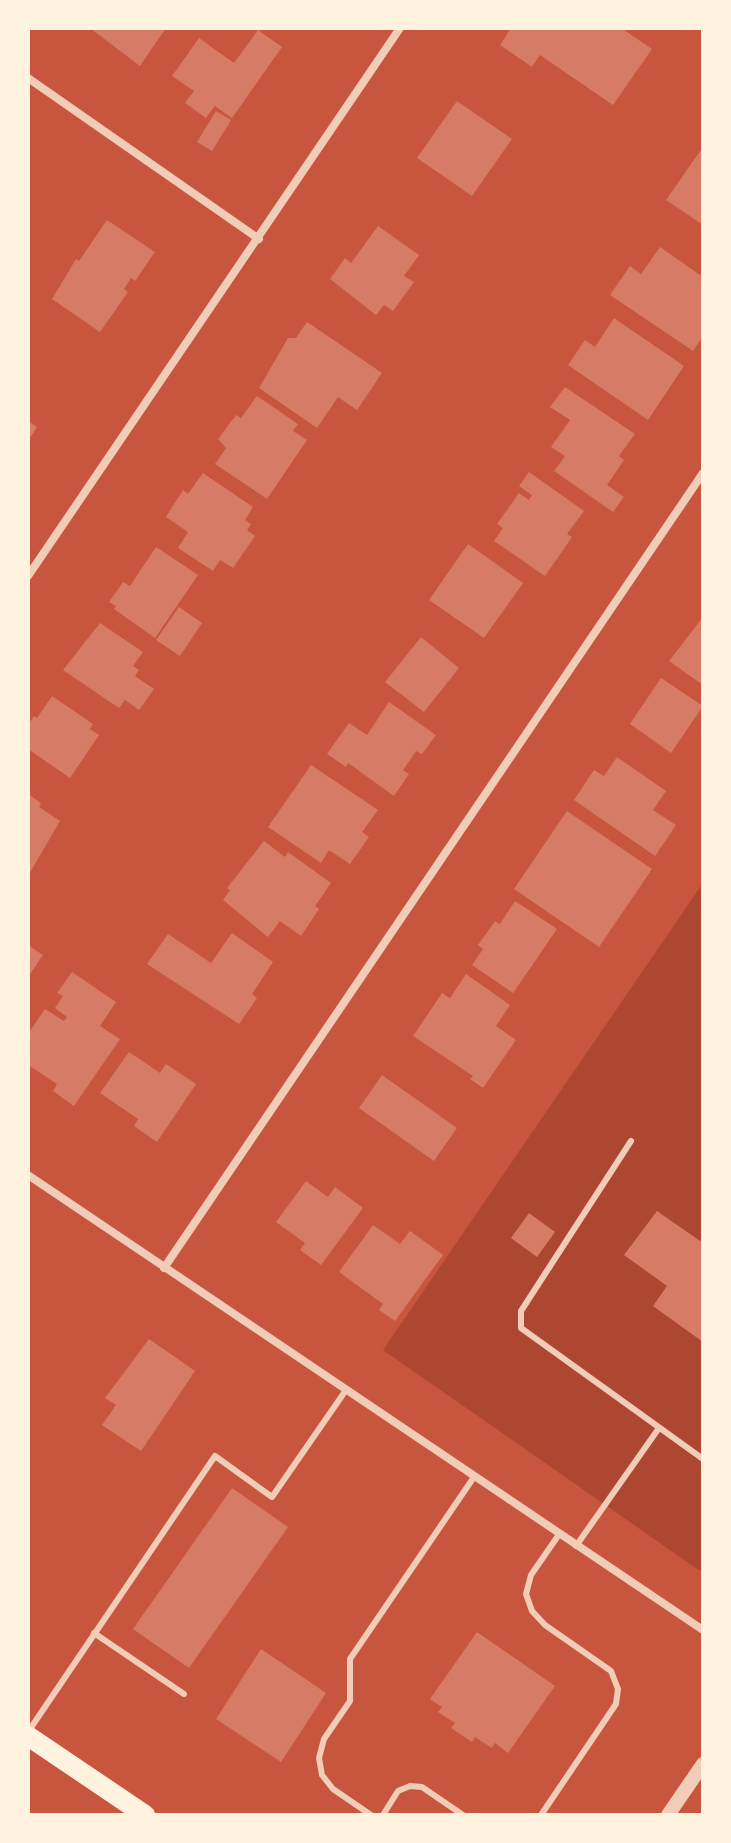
<!DOCTYPE html>
<style>
body{margin:0}
#map{position:relative;width:731px;height:1843px;overflow:hidden;background:#c8553d;font-family:Signika,sans-serif}
canvas{display:block}
.frame{position:absolute;inset:0;border:30px solid #fff3e0;pointer-events:none}
</style>
<div id="map">
<canvas width="731" height="1843"></canvas>
<div class="frame"></div>
</div>
<script>
const context = document.querySelector('canvas').getContext('2d');
context.lineJoin = 'round';
function fillPath(path, color) { context.fillStyle = color; context.fill(path, 'evenodd'); }
const shape = rows => new Path2D(rows.map(r => 'M' + r).join(''));
function trace(path, color, width, dash) { context.strokeStyle = color; context.lineWidth = width; context.lineCap = dash ? 'butt' : 'round'; context.setLineDash(dash || []); context.stroke(path); }
fillPath(shape([
 [703,883,703,1573,383,1350]
]), '#ae4732');
fillPath(shape([
 [90,28,166,28,140,66],
 [511,28,621,28,652,49,613,105,540,55,532,67,500,45],
 [258,30,282,47,232,118,215,106,206,118,185,103,194,91,172,76,199,38,234,63],
 [457,101,512,139,472,196,417,158],
 [216,111,231,120,212,151,197,142],
 [703,147,703,225,666,200],
 [107,220,155,252,135,281,131,278,124,289,128,292,100,332,52,299,76,259,79,261],
 [378,226,419,255,404,276,414,282,393,311,384,305,376,315,330,279,345,258,351,263],
 [660,247,703,277,703,336,693,351,610,295,630,266,641,274],
 [614,318,684,366,648,420,568,365,585,340,595,347],
 [307,322,382,373,357,410,338,397,317,428,259,388,288,338,296,338],
 [565,387,635,434,619,456,624,460,607,485,624,497,613,512,554,471,565,456,551,447,570,420,550,407],
 [257,396,298,424,293,431,307,440,267,499,215,464,226,448,218,439,236,415,241,418],
 [28,421,37,427,28,441],
 [529,472,584,511,567,534,572,537,545,576,494,541,503,528,497,524,519,493,529,500,532,495,519,486],
 [203,473,253,507,245,520,251,524,247,530,255,536,233,568,220,560,213,571,178,548,188,532,166,517,183,490,188,494],
 [468,544,523,583,484,638,429,600],
 [156,547,198,575,155,638,114,609,116,606,109,602,123,582,130,586],
 [179,607,202,623,180,656,156,640],
 [703,617,703,685,669,661],
 [100,623,143,652,133,666,139,670,135,676,154,689,139,710,125,700,119,708,63,670],
 [421,637,459,668,424,712,385,682],
 [661,678,703,706,671,753,630,724],
 [52,696,93,724,90,729,99,735,70,778,28,749,28,725,34,716,37,718],
 [389,702,436,735,422,754,416,751,403,770,409,774,394,796,348,763,346,767,327,754,349,723,367,735],
 [617,757,666,791,653,810,676,825,655,856,574,800,594,770,604,776],
 [311,765,378,810,362,832,369,837,350,864,329,850,321,863,268,827],
 [28,794,41,803,39,807,60,821,28,876],
 [567,811,652,869,599,947,514,889],
 [264,841,285,857,288,852,331,883,315,906,319,909,301,936,280,921,268,937,223,900,230,890,227,888],
 [515,901,557,929,513,993,472,965,483,949,478,945,495,921,500,924],
 [232,933,273,962,252,994,257,998,239,1024,147,964,168,934,211,963],
 [28,945,43,955,28,977],
 [72,972,116,1002,100,1026,120,1039,74,1106,53,1091,57,1084,28,1065,28,1034,45,1009,64,1021,67,1017,55,1008,63,996,57,993],
 [466,974,510,1005,496,1026,516,1040,483,1088,470,1079,473,1076,413,1036,442,993,450,998],
 [129,1052,160,1073,166,1064,196,1084,157,1142,134,1126,138,1119,100,1093],
 [382,1075,457,1128,434,1161,359,1108],
 [306,1181,328,1197,335,1187,363,1208,321,1265,300,1250,305,1243,276,1222],
 [657,1211,700,1241,703,1237,703,1342,653,1306,667,1286,624,1255],
 [529,1213,555,1232,537,1257,511,1238],
 [373,1225,400,1244,410,1231,443,1255,395,1321,379,1310,383,1304,339,1272],
 [149,1339,195,1371,141,1451,102,1425,116,1405,105,1398],
 [232,1488,288,1527,189,1668,133,1629],
 [477,1632,555,1686,508,1753,495,1743,492,1748,475,1737,472,1742,451,1728,455,1723,438,1712,442,1707,430,1699],
 [261,1649,326,1693,281,1762,216,1719]
]), '#d67c66');
trace(shape([
 [631,1141,521,1311,521,1328,703,1459],
 [576,1546,659,1428],
 [94,1633,184,1694],
 [28,1732,215,1456,272,1497,346,1390],
 [371,1815,333,1789,322,1775,319,1758,324,1739,350,1701,350,1659,474,1477],
 [383,1815,398,1791,410,1786,422,1787,463,1815],
 [541,1815,616,1704,618,1689,611,1671,545,1625,532,1611,526,1594,531,1575,560,1533]
]), '#f1ccb7', 6);
trace(shape([
 [28,78,259,239],
 [28,576,400,28],
 [28,1175,703,1630],
 [164,1268,703,473]
]), '#f1ccb7', 8);
trace(shape([
 [668,1815,703,1764]
]), '#f1ccb7', 14);
trace(shape([
 [28,1736,145,1815]
]), '#fff3e0', 20);
</script>
